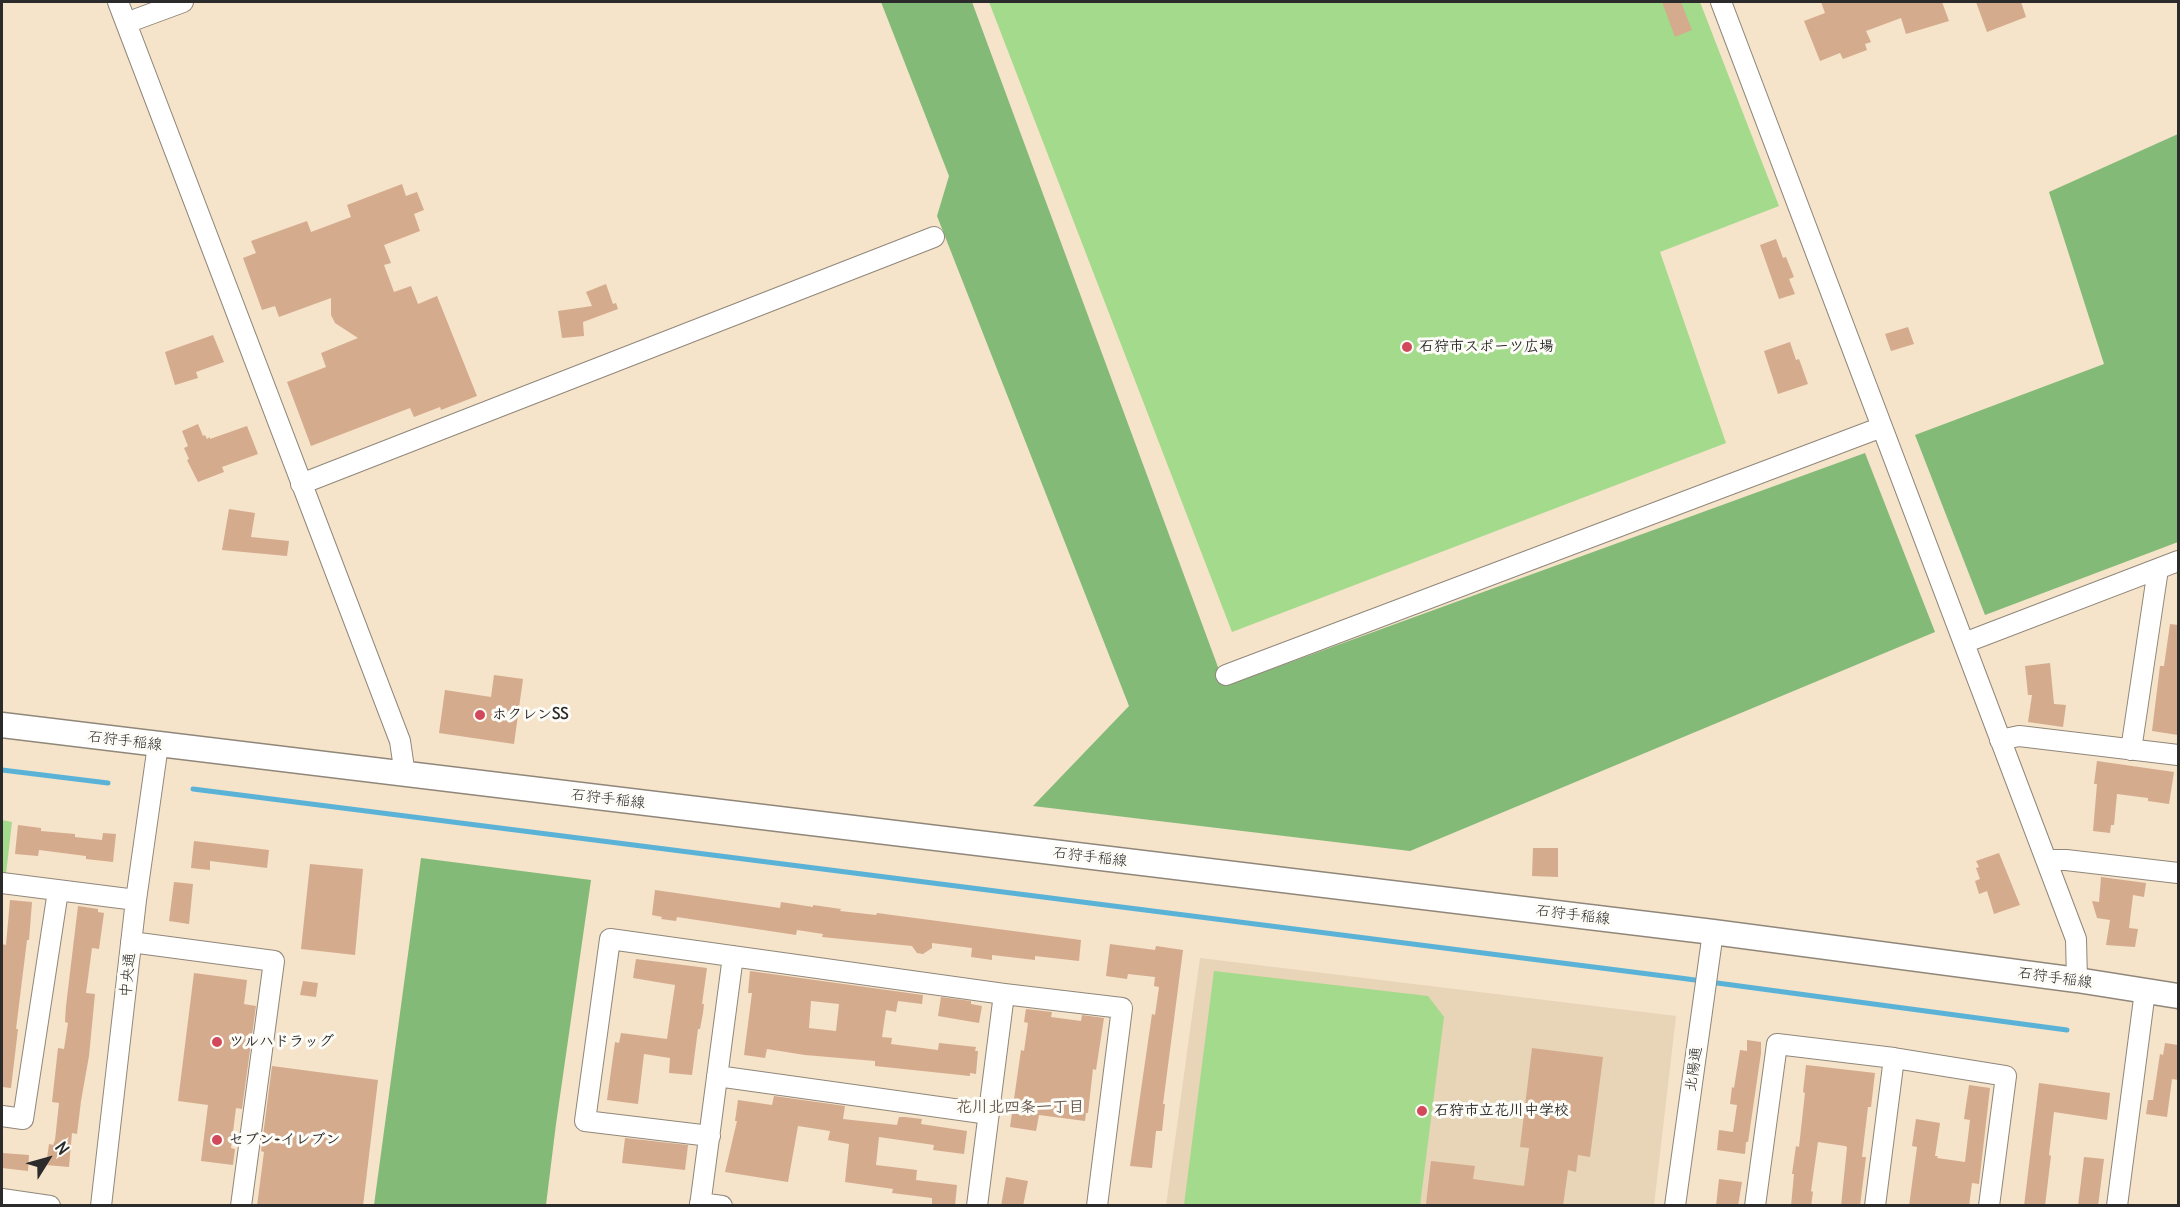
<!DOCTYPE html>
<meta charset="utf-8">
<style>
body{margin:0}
#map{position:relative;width:2180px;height:1207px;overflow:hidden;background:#f5e3ca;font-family:Delius,sans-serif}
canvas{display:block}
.frame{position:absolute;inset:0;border:3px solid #2b2b2b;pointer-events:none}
.north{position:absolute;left:18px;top:1129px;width:60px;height:60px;-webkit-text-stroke:4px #fdfcf7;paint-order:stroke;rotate:53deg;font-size:16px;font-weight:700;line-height:24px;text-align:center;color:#2b2b2b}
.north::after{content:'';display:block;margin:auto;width:21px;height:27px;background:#2b2b2b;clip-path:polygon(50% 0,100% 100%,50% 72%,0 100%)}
</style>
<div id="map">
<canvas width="2180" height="1207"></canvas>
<div class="frame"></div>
<div class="north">N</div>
</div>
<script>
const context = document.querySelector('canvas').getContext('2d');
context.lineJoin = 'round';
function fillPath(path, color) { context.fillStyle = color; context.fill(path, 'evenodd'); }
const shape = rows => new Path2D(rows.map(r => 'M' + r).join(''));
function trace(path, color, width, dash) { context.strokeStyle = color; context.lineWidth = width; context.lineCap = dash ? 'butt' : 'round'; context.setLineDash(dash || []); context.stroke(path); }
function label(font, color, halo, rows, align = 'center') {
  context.font = font + ' Delius,"Klee One",sans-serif'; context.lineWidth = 6; context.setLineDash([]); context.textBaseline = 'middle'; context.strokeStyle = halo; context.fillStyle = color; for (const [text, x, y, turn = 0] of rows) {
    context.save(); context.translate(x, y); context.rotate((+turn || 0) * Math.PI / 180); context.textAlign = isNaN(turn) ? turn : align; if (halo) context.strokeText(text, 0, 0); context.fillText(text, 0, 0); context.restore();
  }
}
fillPath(shape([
 [1200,958,1676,1016,1654,1205,1166,1206]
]), '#e8d4b7');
fillPath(shape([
 [989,2,1700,2,1779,206,1660,252,1726,443,1232,632],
 [2,820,12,822,6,874,2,873],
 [1214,971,1428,996,1444,1017,1420,1205,1184,1205]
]), '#a4da8b');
fillPath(shape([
 [881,2,972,2,1225,686,1865,453,1935,632,1410,851,1033,806,1129,706,937,216,949,176],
 [2178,134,2178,542,1985,615,1915,435,2104,364,2049,192],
 [421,858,591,880,556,1124,546,1205,374,1205]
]), '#83ba77');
trace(shape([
 [2,770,108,783],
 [193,789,1680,978,2067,1030]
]), '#5ab3d7', 5);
fillPath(shape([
 [1662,2,1681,2,1692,30,1675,37],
 [1821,2,1942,2,1949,21,1906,34,1901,18,1866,31,1871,42,1865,44,1867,50,1843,59,1840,53,1820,61,1804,21,1825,13],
 [1976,2,2021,2,2026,17,1987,32],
 [402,184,406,196,417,192,424,210,414,214,420,231,384,245,391,263,384,265,394,292,411,286,418,304,437,296,477,396,441,410,440,407,414,417,410,408,311,446,287,382,326,367,321,353,358,338,335,323,331,315,331,298,279,317,275,306,262,310,243,258,256,253,251,241,307,221,311,232,351,217,347,205],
 [1776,239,1783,258,1786,257,1794,277,1789,279,1795,294,1779,299,1760,245],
 [606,284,613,304,616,303,618,309,583,322,584,336,562,338,558,311,592,306,586,292],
 [1908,327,1914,344,1891,351,1885,334],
 [213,335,224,362,196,372,198,378,175,385,165,352],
 [1790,342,1796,360,1799,359,1808,384,1778,394,1764,351],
 [198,424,203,436,205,435,207,439,210,437,210,439,247,426,258,454,222,467,224,472,198,482,187,460,189,459,184,448,188,446,182,431],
 [229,509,255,513,251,537,289,541,287,556,222,550],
 [2170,624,2178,625,2178,735,2152,731,2160,666,2164,666],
 [2050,663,2054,704,2066,705,2063,727,2028,722,2032,695,2028,695,2025,666],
 [494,675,523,679,514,744,439,733,445,690,491,697],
 [2097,761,2174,772,2169,804,2148,801,2148,798,2117,794,2114,825,2111,825,2110,833,2093,831,2097,784,2094,784],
 [18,825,41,828,41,831,75,834,75,837,102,840,103,833,116,834,113,862,86,859,86,856,39,850,38,856,15,854],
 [194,841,269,850,267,868,210,861,210,870,191,868],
 [1533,848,1558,848,1558,877,1532,876],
 [1999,853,2020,905,1994,914,1987,891,1979,894,1975,881,1980,879,1976,868,1979,867,1976,861],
 [310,864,363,869,355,955,301,949],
 [2101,877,2146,883,2144,897,2133,895,2129,928,2138,929,2135,947,2106,945,2110,920,2097,918,2092,901,2099,902],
 [174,882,193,884,189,924,169,921],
 [655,890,780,908,781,902,813,907,813,905,841,909,840,911,876,915,877,913,1081,940,1079,961,1035,956,1035,960,992,955,992,960,971,957,972,948,932,943,932,948,923,954,917,953,912,946,822,937,823,934,797,930,796,935,677,917,676,921,661,919,662,917,652,915],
 [10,900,32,902,29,940,27,940,16,1029,18,1029,11,1088,2,1087,2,944,6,945],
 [78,906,98,909,98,912,104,913,99,949,92,948,86,993,95,994,89,1056,81,1101,77,1134,72,1133,69,1167,46,1165,49,1144,53,1145,55,1140,59,1103,52,1102,58,1048,64,1049,68,1023,65,1022,66,1006],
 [1110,944,1155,950,1156,946,1183,950,1163,1104,1165,1104,1162,1131,1156,1131,1152,1168,1130,1166,1152,1014,1155,1015,1159,987,1154,986,1155,977,1128,974,1127,979,1106,976],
 [636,959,707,968,702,1004,704,1004,703,1013,700,1029,698,1029,692,1075,669,1073,670,1058,644,1054,638,1104,607,1100,615,1042,619,1043,621,1033,667,1039,675,985,633,978],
 [750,971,923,995,922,1004,898,1001,896,1012,886,1010,882,1037,892,1038,891,1044,938,1050,939,1043,976,1047,975,1051,978,1051,976,1074,970,1073,970,1076,875,1066,875,1061,805,1055,767,1049,765,1058,744,1055,752,993,748,993],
 [811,1001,839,1004,836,1031,809,1028],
 [194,973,247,980,244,1004,256,1006,242,1109,236,1108,231,1148,235,1149,233,1165,201,1161,208,1105,178,1101],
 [303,981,318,983,316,997,300,995],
 [941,997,971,1001,971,1004,982,1006,979,1023,938,1016],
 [1026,1009,1052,1012,1051,1017,1081,1021,1082,1015,1104,1018,1096,1070,1093,1069,1088,1113,1086,1113,1085,1121,1039,1115,1036,1131,1010,1127,1021,1050,1024,1051,1028,1023,1024,1022],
 [1747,1040,1761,1042,1761,1053,1748,1142,1746,1142,1745,1154,1717,1150,1719,1130,1733,1132,1737,1105,1730,1104,1732,1087,1734,1088,1740,1050,1747,1051],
 [2165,1043,2178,1045,2178,1080,2172,1079,2167,1117,2146,1114,2148,1100,2153,1100,2160,1054,2163,1055],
 [1532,1048,1603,1057,1590,1157,1578,1155,1576,1172,1568,1170,1563,1206,1426,1204,1431,1161,1475,1166,1473,1179,1524,1186,1529,1148,1520,1147],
 [1806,1065,1875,1073,1871,1107,1868,1107,1862,1157,1866,1157,1860,1206,1841,1206,1847,1147,1845,1146,1818,1142,1811,1191,1813,1192,1811,1206,1791,1206,1794,1174,1792,1174,1796,1146,1799,1147,1805,1093,1803,1092],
 [272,1066,378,1080,363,1206,257,1206,264,1152,261,1151],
 [2039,1083,2110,1093,2107,1120,2054,1112,2049,1155,2051,1156,2045,1206,2024,1206],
 [1969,1085,1990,1088,1979,1184,1972,1183,1969,1206,1909,1206,1917,1147,1912,1146,1916,1119,1940,1123,1935,1156,1938,1156,1937,1158,1965,1162,1970,1120,1964,1119],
 [774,1096,845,1106,843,1119,897,1125,899,1117,905,1117,922,1119,921,1124,967,1131,964,1154,933,1150,934,1145,879,1137,876,1165,917,1170,916,1180,957,1185,955,1206,932,1206,932,1198,892,1193,893,1189,845,1182,849,1144,828,1140,830,1131,798,1126,788,1182,725,1172,737,1121,735,1121,738,1100,772,1105],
 [625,1138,688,1145,685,1170,622,1163],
 [2,1153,29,1155,28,1171,2,1168],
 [2084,1157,2104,1159,2098,1206,2078,1206],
 [1006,1177,1028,1181,1023,1206,1001,1206],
 [1719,1179,1742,1182,1738,1206,1716,1206]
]), '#d5ab8e');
const minor = shape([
 [118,2,400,741,405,775],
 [1721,2,2076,939,2077,980],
 [126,23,183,2],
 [301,484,934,237],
 [1964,643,2178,561],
 [1226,675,1882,427],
 [2000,740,2019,736,2178,755],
 [2131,750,2158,569],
 [2046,860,2066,860,2178,873],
 [2,883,136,900],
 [131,942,274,961,241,1206],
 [717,1076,989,1114],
 [2,1116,23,1119,58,891],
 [710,1136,585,1121,610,939,1004,994,1122,1008,1097,1206],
 [2,1199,50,1206],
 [700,1203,722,1206],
 [101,1206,136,900,158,745],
 [700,1206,733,956],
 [977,1206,1004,994],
 [1675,1206,1713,932],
 [1755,1206,1777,1044,1894,1058,2006,1076,1989,1206],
 [1875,1206,1894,1058],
 [2117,1206,2145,991]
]);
const major = shape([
 [2,725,1713,932,2077,980,2178,996]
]);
trace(minor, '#90877a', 22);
trace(major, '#90877a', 27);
trace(minor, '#fff', 20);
trace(major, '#fff', 24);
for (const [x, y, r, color] of [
 [1407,347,6,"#d1495b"],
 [480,715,6,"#d1495b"],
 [217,1042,6,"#d1495b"],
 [1422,1111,6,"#d1495b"],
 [217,1140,6,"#d1495b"]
]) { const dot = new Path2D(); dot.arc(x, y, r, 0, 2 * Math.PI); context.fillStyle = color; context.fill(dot); trace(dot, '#fdfcf7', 2); }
label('bold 15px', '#2b2b2b', '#fdfcf7', [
 ["石狩市スポーツ広場",1419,347],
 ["ホクレンSS",492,715],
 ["ツルハドラッグ",229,1042],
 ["石狩市立花川中学校",1434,1111],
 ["セブン-イレブン",229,1140]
], 'left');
label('15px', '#2b2b2b', '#fdfcf7', [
 ["石狩手稲線",125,741,7],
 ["石狩手稲線",608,799,7],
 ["石狩手稲線",1090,857,7],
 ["石狩手稲線",1573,915,7],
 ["中央通",128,975,-84],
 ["石狩手稲線",2055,978,8],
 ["北陽通",1694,1069,-82]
]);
label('bold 16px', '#66584e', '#fdfcf7', [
 ["花川北四条一丁目",1020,1107]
]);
</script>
